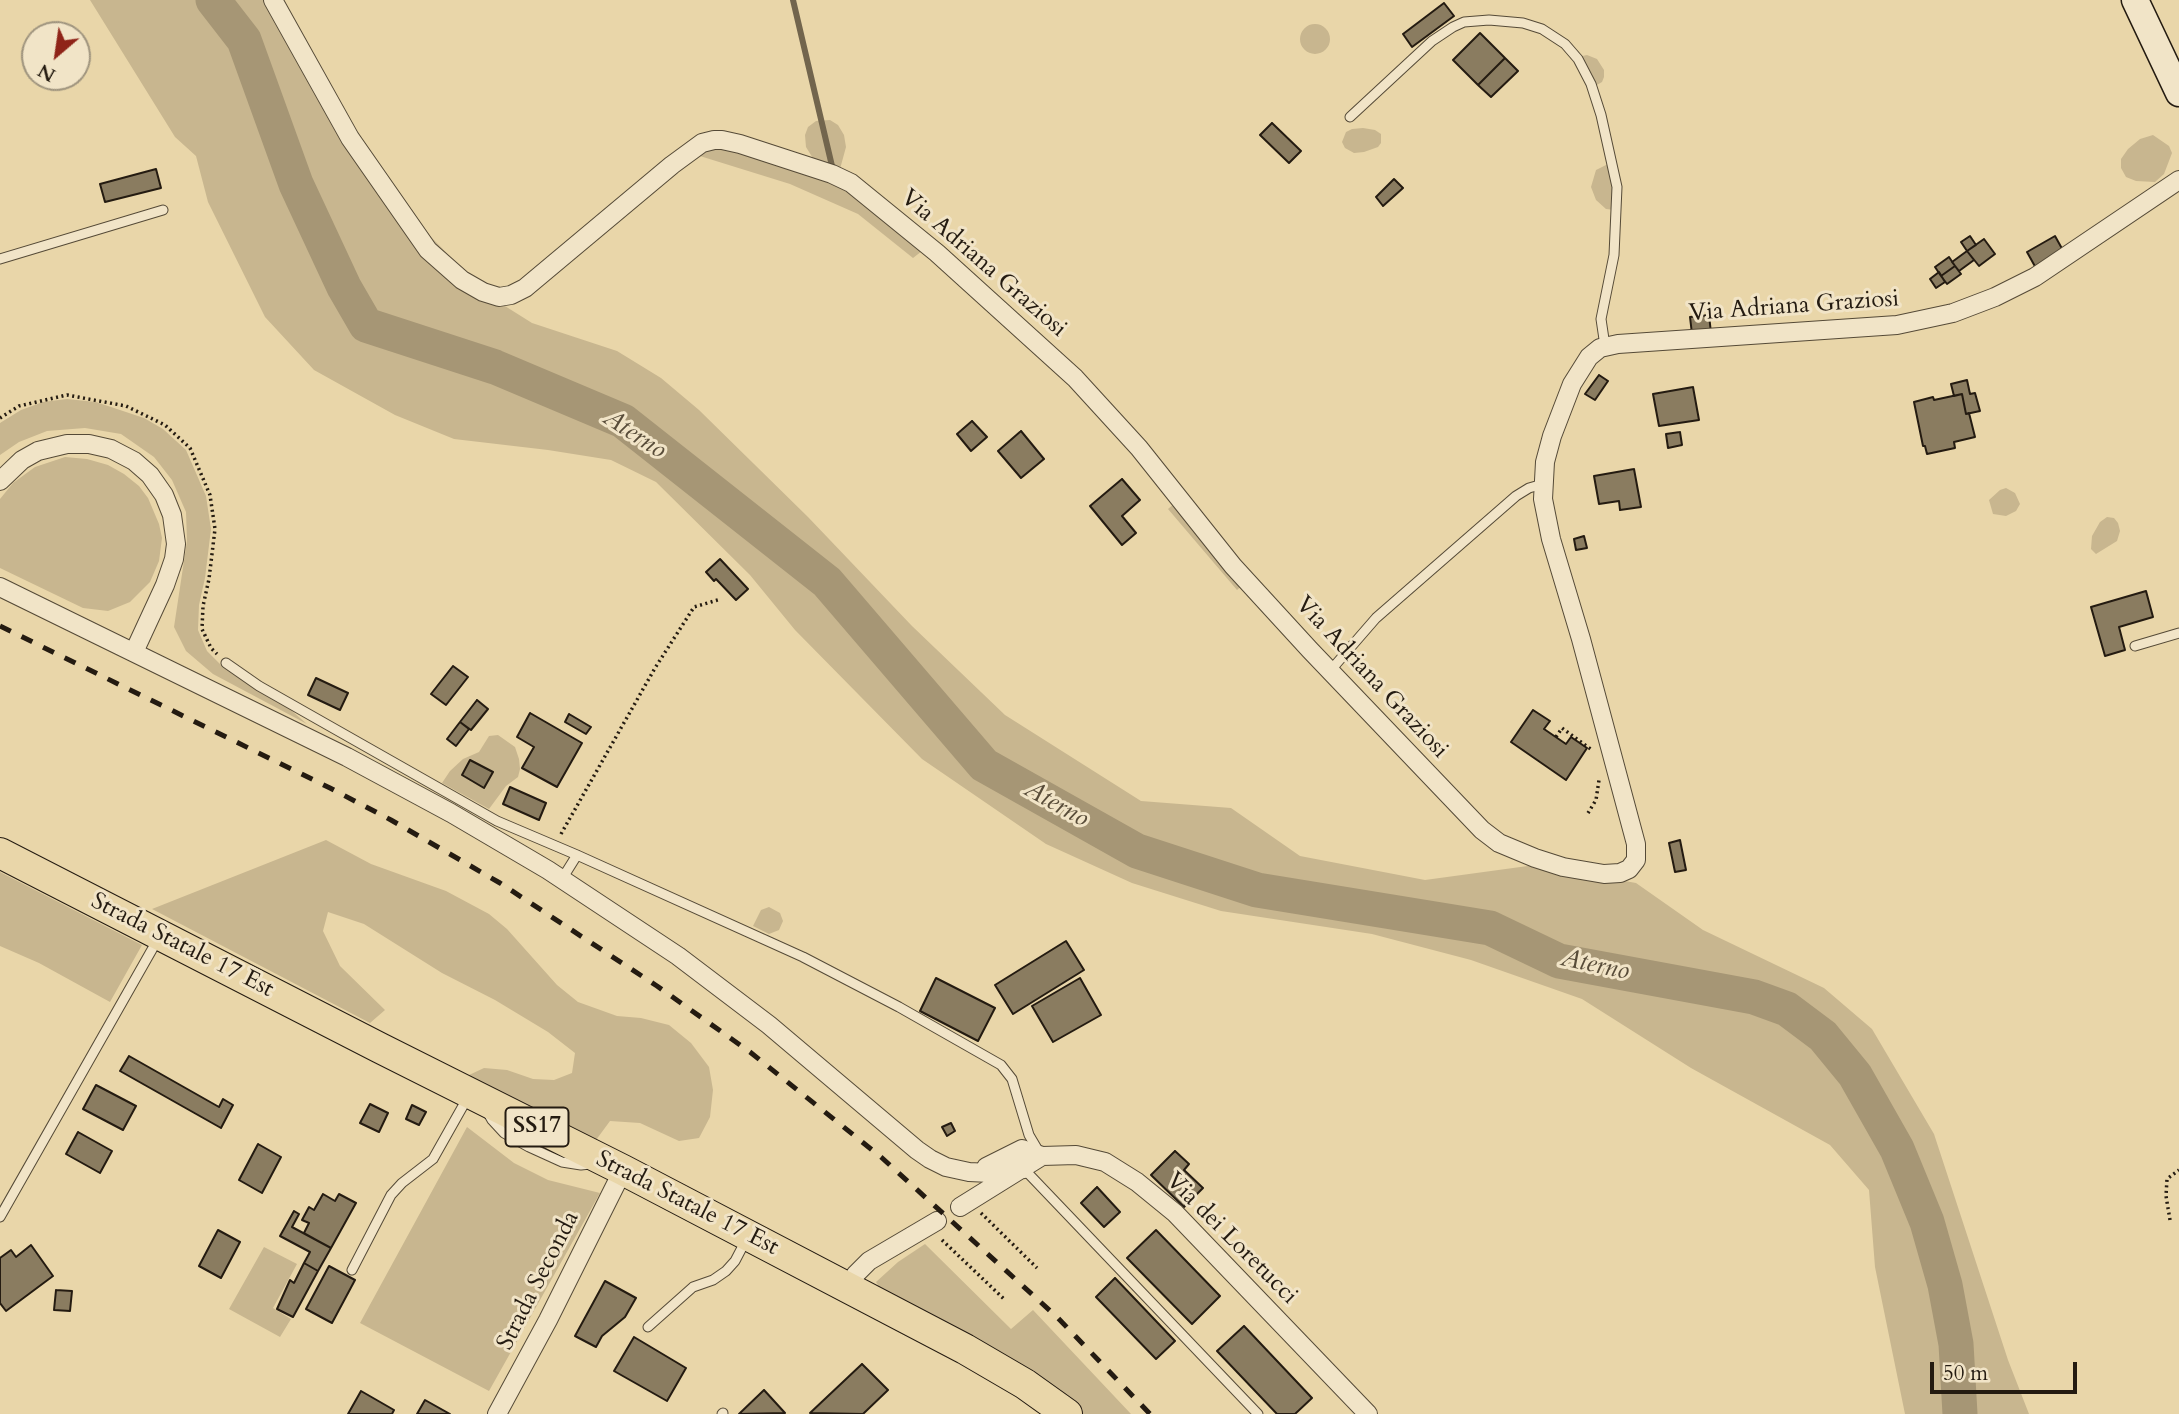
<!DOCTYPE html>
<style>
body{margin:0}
#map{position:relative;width:2179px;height:1414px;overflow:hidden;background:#e9d6a9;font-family:Cardo,serif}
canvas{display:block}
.north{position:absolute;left:21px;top:21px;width:70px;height:70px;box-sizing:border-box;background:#f1e4c7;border:2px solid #9f947e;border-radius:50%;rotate:209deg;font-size:19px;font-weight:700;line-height:28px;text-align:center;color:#241b11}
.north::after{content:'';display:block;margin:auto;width:24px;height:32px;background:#8f2418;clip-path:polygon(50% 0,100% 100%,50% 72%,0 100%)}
.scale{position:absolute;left:1930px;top:1362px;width:147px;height:32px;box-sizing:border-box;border:4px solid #241b11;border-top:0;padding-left:9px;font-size:21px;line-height:24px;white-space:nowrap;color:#241b11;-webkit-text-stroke:5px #f1e4c7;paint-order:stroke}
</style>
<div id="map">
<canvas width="2179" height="1414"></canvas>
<div class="north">N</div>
<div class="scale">50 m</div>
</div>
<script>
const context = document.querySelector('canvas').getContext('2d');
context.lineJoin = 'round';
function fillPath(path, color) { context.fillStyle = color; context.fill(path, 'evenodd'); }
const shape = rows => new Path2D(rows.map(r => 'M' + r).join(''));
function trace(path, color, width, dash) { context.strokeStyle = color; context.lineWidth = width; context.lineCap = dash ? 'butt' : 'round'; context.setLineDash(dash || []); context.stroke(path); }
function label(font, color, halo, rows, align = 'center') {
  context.font = font + ' Cardo,serif'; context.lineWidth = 6; context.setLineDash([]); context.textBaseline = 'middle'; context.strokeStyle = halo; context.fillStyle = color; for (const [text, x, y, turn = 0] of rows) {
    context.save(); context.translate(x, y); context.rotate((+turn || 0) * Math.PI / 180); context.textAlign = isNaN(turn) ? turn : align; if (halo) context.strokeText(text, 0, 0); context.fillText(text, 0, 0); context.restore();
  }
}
fillPath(shape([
 [90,0,283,0,355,129,430,236,489,296,532,323,617,351,661,378,699,410,808,517,912,626,1005,715,1141,801,1231,808,1300,856,1425,880,1535,865,1636,883,1703,930,1824,988,1872,1029,1934,1134,2008,1360,2029,1414,1905,1414,1875,1267,1869,1190,1830,1145,1691,1068,1582,999,1471,960,1372,934,1221,911,1132,883,1046,844,922,759,795,630,750,575,656,482,611,460,548,450,454,439,395,415,314,370,265,317,208,202,196,156,175,137],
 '1300 39a15 15 0 1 1 30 0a15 15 0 1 1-30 0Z',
 [1587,55,1597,59,1604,70,1604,77,1602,82,1595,86,1578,57],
 [830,120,838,125,844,135,846,147,840,169,814,160,806,147,805,135,808,127,816,121],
 [1363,128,1375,130,1381,134,1381,143,1378,147,1364,152,1354,153,1345,148,1342,142,1346,132,1352,129],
 [2153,135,2169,146,2172,153,2164,174,2155,182,2136,181,2126,177,2121,168,2121,159,2128,149,2140,139],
 [705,141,790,168,857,194,922,251,913,258,858,214,790,184,687,152],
 [1610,163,1615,210,1606,209,1596,200,1591,187,1596,170],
 [67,399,96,402,144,418,163,429,186,450,206,496,211,529,205,578,199,605,198,630,207,651,222,666,278,699,307,724,213,674,186,651,174,627,187,541,186,512,172,480,154,457,121,434,85,428,47,431,19,442,0,455,0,423,21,410,43,402],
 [65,457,87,459,108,465,124,474,139,486,148,498,159,524,162,538,159,561,150,582,130,602,108,611,83,608,0,568,0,499,13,483,35,467],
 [2006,488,2015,493,2020,504,2016,511,2006,516,1993,514,1989,500,2000,490],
 [1175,503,1245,583,1237,590,1168,509],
 [2107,517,2114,518,2118,523,2120,531,2117,541,2096,554,2091,549,2092,536,2100,522],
 [498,735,515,747,519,759,520,769,518,777,506,786,489,809,442,783,450,771,463,759,479,752,489,736],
 [326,840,371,864,446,891,489,914,507,929,557,985,578,1002,617,1016,641,1018,669,1025,691,1043,709,1067,713,1090,710,1117,699,1138,679,1141,640,1123,610,1121,596,1140,467,1076,484,1068,507,1070,533,1079,554,1080,572,1073,575,1053,548,1032,495,1000,442,973,364,924,328,912,323,931,340,966,385,1010,370,1023,152,909],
 [0,872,142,945,110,1002,39,963,0,946],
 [769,907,780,913,783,921,779,930,769,934,753,926,761,910],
 [467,1127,514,1163,548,1180,600,1193,489,1391,360,1323],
 [925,1244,1011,1329,1033,1310,1131,1414,1077,1414,887,1300,876,1282,898,1262],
 [264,1247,297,1264,273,1308,291,1319,280,1337,229,1309]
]), '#c8b68f');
trace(shape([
 [793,0,832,166]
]), '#72654d', 6);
trace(shape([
 [213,0,244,40,296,184,344,287,366,325,495,367,623,421,827,582,984,765,1137,851,1257,890,1490,928,1559,961,1754,997,1787,1009,1823,1036,1855,1075,1897,1149,1927,1222,1945,1285,1956,1344,1960,1414]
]), '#a69675', 35);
const building = shape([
 [1444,3,1454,16,1412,47,1403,34,1444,3],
 [1480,33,1505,58,1478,85,1453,60,1480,33],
 [1505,58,1518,71,1491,97,1478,85,1505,58],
 [1272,123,1301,151,1289,163,1260,135,1272,123],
 [156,169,161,188,105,202,100,184,156,169],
 [1394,179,1403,188,1383,206,1376,197,1394,179],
 [1970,236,1976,245,1967,251,1961,242,1970,236],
 [2055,236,2065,254,2037,270,2027,252,2055,236],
 [1984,239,1995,254,1979,266,1967,251,1984,239],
 [1967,251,1974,260,1959,271,1952,262,1967,251],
 [1949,257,1955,266,1941,276,1935,267,1949,257],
 [1955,266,1961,274,1947,284,1941,276,1955,266],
 [1939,272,1945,282,1936,288,1930,279,1939,272],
 [1709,315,1711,333,1692,334,1690,317,1709,315],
 [1599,375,1608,381,1595,400,1585,394,1599,375],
 [1967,380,1970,394,1975,393,1980,411,1966,414,1962,394,1954,396,1951,384,1967,380],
 [1693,387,1699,420,1659,426,1653,394,1693,387],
 [1962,394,1966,414,1969,413,1975,437,1954,442,1955,448,1927,454,1925,446,1923,446,1914,402,1933,397,1934,400,1962,394],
 [972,421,987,437,971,451,957,434,972,421],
 [1021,431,1044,459,1021,478,998,451,1021,431],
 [1680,432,1682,445,1668,448,1666,434,1680,432],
 [1634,469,1641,507,1620,510,1619,501,1599,504,1594,476,1634,469],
 [1122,479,1140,500,1122,516,1136,533,1122,545,1090,506,1122,479],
 [1584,536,1587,548,1576,550,1574,539,1584,536],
 [720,559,748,589,736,600,716,579,714,581,706,572,720,559],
 [2146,591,2153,617,2119,627,2125,650,2105,656,2091,607,2146,591],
 [453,666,468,677,446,705,431,694,453,666],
 [316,678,348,693,340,710,308,695,316,678],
 [477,700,488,709,471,730,460,722,477,700],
 [1533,710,1550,721,1544,729,1566,744,1571,737,1587,748,1566,780,1511,742,1533,710],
 [530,713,582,743,557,787,522,768,534,747,517,737,530,713],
 [569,714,591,727,586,734,565,722,569,714],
 [460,722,469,729,456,746,447,739,460,722],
 [470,760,493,772,484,788,462,775,470,760],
 [510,787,546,803,539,820,503,804,510,787],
 [1680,840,1686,870,1675,872,1669,843,1680,840],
 [1066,941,1084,970,1013,1014,995,985,1066,941],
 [936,978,995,1008,978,1041,920,1011,936,978],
 [1080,978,1101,1015,1053,1042,1032,1006,1080,978],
 [129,1056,219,1107,223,1099,233,1105,221,1128,120,1071,129,1056],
 [96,1085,136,1106,123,1130,83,1109,96,1085],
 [370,1104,388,1113,379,1132,360,1123,370,1104],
 [412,1105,426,1112,419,1125,406,1119,412,1105],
 [951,1123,955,1131,947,1136,942,1127,951,1123],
 [78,1132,112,1151,100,1173,66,1154,78,1132],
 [258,1144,281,1157,262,1193,239,1180,258,1144],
 [1175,1151,1189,1164,1184,1170,1203,1188,1184,1207,1151,1175,1175,1151],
 [1097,1187,1120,1212,1104,1227,1081,1203,1097,1187],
 [323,1194,335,1201,339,1194,356,1203,331,1248,304,1233,309,1223,302,1220,309,1207,314,1210,323,1194],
 [294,1211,299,1214,292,1227,331,1248,318,1271,304,1263,310,1252,280,1236,294,1211],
 [218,1230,240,1242,221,1278,199,1266,218,1230],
 [1156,1230,1220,1296,1192,1324,1127,1258,1156,1230],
 [31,1245,53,1276,6,1311,0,1303,0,1258,11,1250,16,1257,31,1245],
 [304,1263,318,1271,293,1317,277,1309,290,1280,294,1283,304,1263],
 [329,1266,355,1280,332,1323,306,1309,329,1266],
 [1115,1278,1175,1341,1156,1359,1096,1297,1115,1278],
 [605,1281,636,1298,625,1317,602,1336,596,1347,575,1336,605,1281],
 [56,1290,72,1291,70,1311,54,1310,56,1290],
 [1244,1326,1312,1398,1295,1414,1277,1414,1217,1351,1244,1326],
 [634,1337,686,1368,667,1401,614,1371,634,1337],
 [862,1364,888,1390,863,1414,810,1413,862,1364],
 [764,1390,785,1413,739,1414,764,1390],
 [361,1391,394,1410,392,1414,348,1414,361,1391],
 [425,1400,450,1414,417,1414,425,1400]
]);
fillPath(building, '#8a7c60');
trace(building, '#241b11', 2);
const lane = shape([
 [1350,117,1432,41,1453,27,1464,22,1489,20,1523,23,1542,29,1565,44,1578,59,1591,84,1601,115,1617,187,1614,255,1601,319,1605,346],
 [0,259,163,210],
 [2135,646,2179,633],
 [226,663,259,686,497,821,577,855,803,957,899,1007,1001,1065,1012,1079,1029,1135,1039,1152],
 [1330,671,1376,618,1516,496,1529,488,1543,484],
 [562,879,577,855],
 [488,1113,492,1120,504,1133,529,1147,562,1162,581,1165,590,1164],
 [1024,1169,1258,1414],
 [0,1217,158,939],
 [352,1270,391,1195,402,1183,433,1159,468,1097],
 [648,1327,693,1287,713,1280,726,1271,735,1261,746,1240],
 [722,1414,723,1413]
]);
const street = shape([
 [273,0,350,138,428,250,462,280,483,292,499,297,511,295,525,288,672,165,702,143,714,140,722,140,740,144,832,174,851,183,937,253,1075,378,1139,448,1233,566,1310,650,1482,830,1499,843,1535,858,1563,867,1604,874,1620,873,1629,869,1636,860,1636,844,1581,639,1551,539,1543,499,1545,462,1552,436,1572,384,1589,357,1600,348,1618,344,1897,325,1953,313,1995,297,2035,277,2179,180],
 [0,481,22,460,38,451,67,444,89,444,111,449,134,461,150,475,164,495,172,515,176,544,174,559,165,585,134,652],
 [0,587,347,757,451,813,548,870,678,956,769,1025,917,1150,930,1159,946,1167,969,1172,990,1173,1024,1169],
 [986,1167,1022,1149,1042,1156],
 [960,1207,1042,1156,1076,1155,1105,1162,1137,1182,1175,1213,1368,1414],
 [848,1287,856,1274,869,1261,937,1221],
 [497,1414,548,1320,623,1170]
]);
const secondary = shape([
 [2135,0,2179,93]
]);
const primary = shape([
 [0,853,380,1048,623,1170,965,1349,1025,1384,1067,1414]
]);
trace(lane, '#554a37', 11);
trace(street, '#554a37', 20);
trace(secondary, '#241b11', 29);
trace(primary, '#241b11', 32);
trace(shape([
 [0,418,19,406,67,395,126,406,165,425,190,448,210,495,215,529,209,579,203,606,202,629,211,648,217,654],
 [1556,737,1562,728,1592,750],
 [1588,813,1596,800,1599,780],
 [561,834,655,668,694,607,721,599],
 [981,1213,1037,1268],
 [2170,1220,2166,1196,2167,1179,2179,1170],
 [942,1240,1004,1299]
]), '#241b11', 3.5, [2, 3.5]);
trace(lane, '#f1e4c7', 9);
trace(street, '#f1e4c7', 18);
trace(secondary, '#f1e4c7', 26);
trace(primary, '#e9d6a9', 30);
trace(shape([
 [0,626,330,788,391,820,500,883,657,986,750,1052,881,1157,1057,1317,1150,1414]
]), '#241b11', 5, [12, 12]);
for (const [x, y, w] of [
 [537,1127,63]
]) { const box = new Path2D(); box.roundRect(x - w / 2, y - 19.5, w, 39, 5); context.fillStyle = '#f1e4c7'; context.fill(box); trace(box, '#241b11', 2); }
label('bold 23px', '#241b11', null, [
 ["SS17",537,1127]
]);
label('24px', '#241b11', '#f1e4c7', [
 ["Via Adriana Graziosi",983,264,41],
 ["Via Adriana Graziosi",1794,307,-4],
 ["Via Adriana Graziosi",1371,678,47],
 ["Strada Statale 17 Est",182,946,27],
 ["Strada Statale 17 Est",687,1204,27],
 ["Via dei Loretucci",1231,1239,45],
 ["Strada Seconda",539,1281,-63]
]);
label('italic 26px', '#584c39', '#f1e4c7', [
 ["Aterno",634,435,33],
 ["Aterno",1056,805,29],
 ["Aterno",1595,966,12]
]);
</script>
